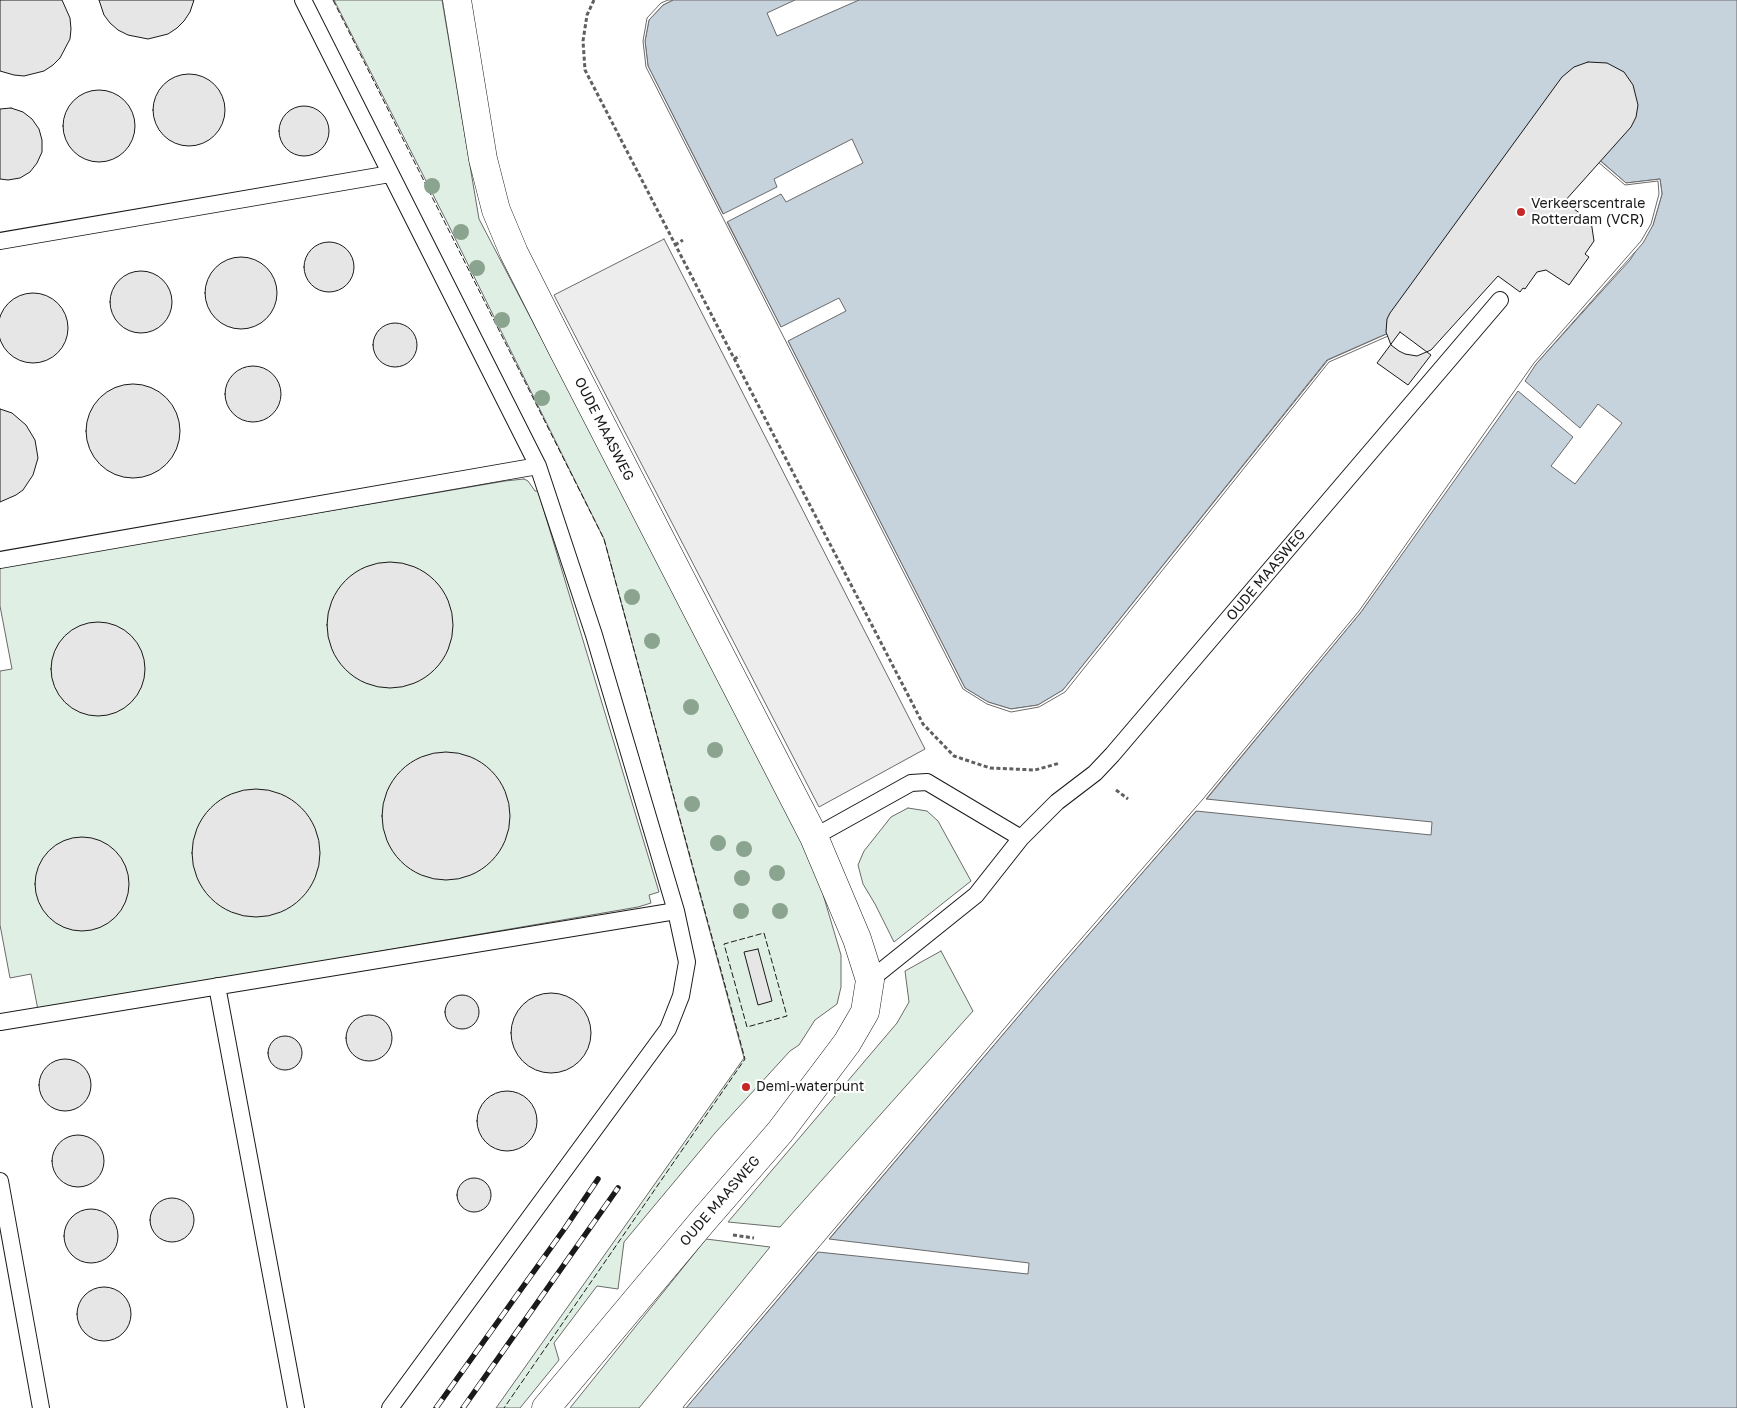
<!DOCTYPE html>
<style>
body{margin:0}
canvas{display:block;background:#fff}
</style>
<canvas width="1737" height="1408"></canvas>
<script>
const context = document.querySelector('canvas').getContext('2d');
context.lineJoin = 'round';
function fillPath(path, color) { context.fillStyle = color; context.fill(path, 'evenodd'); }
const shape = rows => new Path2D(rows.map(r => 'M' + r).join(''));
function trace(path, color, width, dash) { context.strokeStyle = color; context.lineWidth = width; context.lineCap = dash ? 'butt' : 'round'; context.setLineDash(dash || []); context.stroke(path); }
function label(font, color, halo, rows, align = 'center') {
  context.font = font + ' "Golos Text",sans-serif'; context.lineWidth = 4; context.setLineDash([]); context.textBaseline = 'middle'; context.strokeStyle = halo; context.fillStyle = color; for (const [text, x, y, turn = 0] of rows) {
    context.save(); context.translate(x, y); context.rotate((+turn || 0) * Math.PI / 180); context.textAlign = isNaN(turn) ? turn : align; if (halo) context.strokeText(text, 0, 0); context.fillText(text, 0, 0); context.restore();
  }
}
const green = shape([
 [334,0,442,0,479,219,782,799,817,874,841,955,841,987,837,1004,815,1020,799,1045,790,1051,715,1133,624,1242,618,1289,597,1286,554,1343,559,1360,520,1408,496,1408,744,1058,604,539,450,228,334,0],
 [524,479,528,481,535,491,538,491,659,892,649,895,651,903,638,907,38,1010,31,974,10,978,0,925,0,671,12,669,0,606,0,567,505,481,524,479],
 [908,808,927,811,938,821,971,881,894,942,875,904,863,884,858,865,864,851,891,817,908,808],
 [941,951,973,1011,780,1227,728,1222,897,1023,909,1002,905,971,941,951],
 [706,1239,770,1247,639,1408,570,1408,706,1239]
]);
fillPath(green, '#e0efe3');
trace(green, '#6a6a6a', 1);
const parking = shape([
 [664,239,925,749,819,807,554,295,664,239]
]);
fillPath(parking, '#ededed');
trace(parking, '#6a6a6a', 1);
const water = shape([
 [673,0,1737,0,1737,1408,686,1408,1056,972,1205,801,1361,612,1536,364,1630,260,1653,225,1662,194,1660,179,1626,183,1577,140,1443,309,1327,360,1063,690,1038,705,1011,709,988,702,965,688,648,66,645,41,649,20,663,5,673,0]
]);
fillPath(water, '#c6d2dc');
trace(water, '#6a6a6a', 1);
const pier = shape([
 [668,0,673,0,663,5,649,20,645,41,648,66,723,214,777,187,774,179,852,139,863,163,786,202,781,194,727,222,781,327,839,298,846,311,788,341,965,688,988,702,1011,709,1038,705,1063,690,1328,360,1443,309,1576,140,1626,183,1660,179,1662,194,1653,225,1643,243,1536,364,1525,381,1580,428,1598,404,1622,423,1575,484,1551,466,1573,437,1518,391,1361,612,1206,799,1432,822,1431,835,1196,811,1056,972,829,1239,1029,1263,1028,1274,818,1252,686,1408,683,1408,684,1406,1054,970,1203,799,1359,611,1534,363,1641,241,1651,224,1659,194,1658,181,1625,185,1577,144,1445,311,1329,362,1065,692,1039,707,1011,712,987,704,963,689,646,67,643,41,647,18,661,3,668,0],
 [795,0,859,0,777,36,767,13,795,0]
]);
fillPath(pier, '#fff');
trace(pier, '#6a6a6a', 1);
const building = shape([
 [0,0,62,0,70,18,71,29,70,39,60,58,53,65,44,71,24,76,14,75,0,71,0,0],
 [99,0,194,0,190,12,184,21,177,28,168,34,148,39,128,35,118,30,110,23,104,15,99,0],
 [1588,62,1607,63,1624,72,1633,85,1638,105,1636,117,1631,127,1564,202,1591,221,1594,241,1585,254,1589,257,1569,285,1546,270,1537,272,1525,289,1523,288,1520,292,1498,276,1431,350,1417,356,1405,354,1399,351,1391,345,1386,332,1387,319,1390,313,1562,77,1574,67,1588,62],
 '153 110a36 36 0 1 1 72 0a36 36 0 1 1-72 0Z',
 '63 126a36 36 0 1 1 72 0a36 36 0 1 1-72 0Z',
 '279 131a25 25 0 1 1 50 0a25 25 0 1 1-50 0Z',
 [11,108,23,112,32,119,39,129,42,140,42,152,37,163,30,172,20,178,8,180,0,179,0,109,11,108],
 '304 267a25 25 0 1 1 50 0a25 25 0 1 1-50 0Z',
 '205 293a36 36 0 1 1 72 0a36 36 0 1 1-72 0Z',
 '110 302a31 31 0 1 1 62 0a31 31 0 1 1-62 0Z',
 '-2 328a35 35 0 1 1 70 0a35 35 0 1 1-70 0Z',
 '373 345a22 22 0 1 1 44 0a22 22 0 1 1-44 0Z',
 [1400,332,1431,355,1408,385,1377,363,1400,332],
 '225 394a28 28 0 1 1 56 0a28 28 0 1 1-56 0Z',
 '86 431a47 47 0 1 1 94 0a47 47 0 1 1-94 0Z',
 [0,409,12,413,26,425,35,440,38,458,33,475,23,490,16,495,0,502,0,409],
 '327 625a63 63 0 1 1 126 0a63 63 0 1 1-126 0Z',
 '51 669a47 47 0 1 1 94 0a47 47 0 1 1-94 0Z',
 '382 816a64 64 0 1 1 128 0a64 64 0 1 1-128 0Z',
 '192 853a64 64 0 1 1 128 0a64 64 0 1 1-128 0Z',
 '35 884a47 47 0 1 1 94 0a47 47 0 1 1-94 0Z',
 [758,949,772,1001,758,1005,744,952,758,949],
 '511 1033a40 40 0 1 1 80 0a40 40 0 1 1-80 0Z',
 '445 1012a17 17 0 1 1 34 0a17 17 0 1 1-34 0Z',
 '346 1038a23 23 0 1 1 46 0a23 23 0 1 1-46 0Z',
 '268 1053a17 17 0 1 1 34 0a17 17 0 1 1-34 0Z',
 '39 1085a26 26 0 1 1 52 0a26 26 0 1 1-52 0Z',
 '477 1121a30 30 0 1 1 60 0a30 30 0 1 1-60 0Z',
 '52 1161a26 26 0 1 1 52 0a26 26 0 1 1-52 0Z',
 '457 1195a17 17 0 1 1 34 0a17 17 0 1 1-34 0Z',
 '150 1220a22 22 0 1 1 44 0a22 22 0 1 1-44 0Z',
 '64 1236a27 27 0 1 1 54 0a27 27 0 1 1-54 0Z',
 '77 1314a27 27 0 1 1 54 0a27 27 0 1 1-54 0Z'
]);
fillPath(building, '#e6e6e6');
trace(building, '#1a1a1a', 1);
const service = shape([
 [303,0,538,466,594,635,676,911,687,962,681,996,668,1029,390,1408],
 [0,241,390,174],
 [0,560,538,466],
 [814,837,911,783,927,782,1021,838,1057,802,1095,773,1112,755,1500,300],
 [870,980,976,895,1021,838],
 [217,986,296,1408],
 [0,1022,676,911],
 [0,1181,41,1408]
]);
const minor = shape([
 [457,0,483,159,496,210,514,253,563,350,814,837,857,939,870,980,865,1012,847,1043,780,1132,702,1222,546,1408]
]);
trace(service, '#1a1a1a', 18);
trace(minor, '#1a1a1a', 29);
trace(shape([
 [594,0,587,15,583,41,585,70,923,724,954,756,990,768,1035,770,1060,763],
 [675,245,683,240],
 [734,359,740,356],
 [1116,790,1128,799],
 [733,1235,754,1238]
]), '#5f5f5f', 3, [4, 2.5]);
trace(service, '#fff', 16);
trace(minor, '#fff', 28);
const rail = shape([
 [436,1408,565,1228,598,1179],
 [463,1408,618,1188]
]);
trace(rail, '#1a1a1a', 5.5);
trace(rail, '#fff', 4, [11]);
trace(shape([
 [333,0,604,539,745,1059,504,1408],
 [764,933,787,1016,747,1027,724,944,764,933]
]), '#1a1a1a', 1, [6, 2.5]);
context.fillStyle = '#8aa48f';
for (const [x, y] of [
 [432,186],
 [461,232],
 [477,268],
 [502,320],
 [542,398],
 [632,597],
 [652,641],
 [691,707],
 [715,750],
 [692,804],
 [718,843],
 [744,849],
 [777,873],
 [742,878],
 [741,911],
 [780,911]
]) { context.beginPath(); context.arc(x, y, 8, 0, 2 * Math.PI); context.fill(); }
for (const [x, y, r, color] of [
 [1521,212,5,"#c62828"],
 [746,1087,5,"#c62828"]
]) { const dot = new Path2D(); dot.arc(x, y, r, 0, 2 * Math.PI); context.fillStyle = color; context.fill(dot); trace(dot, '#fff', 2); }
label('14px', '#1a1a1a', '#fff', [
 ["Verkeerscentrale",1531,204],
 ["Rotterdam (VCR)",1531,220],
 ["Demi-waterpunt",756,1087]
], 'left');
label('14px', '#1a1a1a', '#fff', [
 ["OUDE MAASWEG",604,429,63],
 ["OUDE MAASWEG",1266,575,-50],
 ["OUDE MAASWEG",720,1201,-49]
]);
</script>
